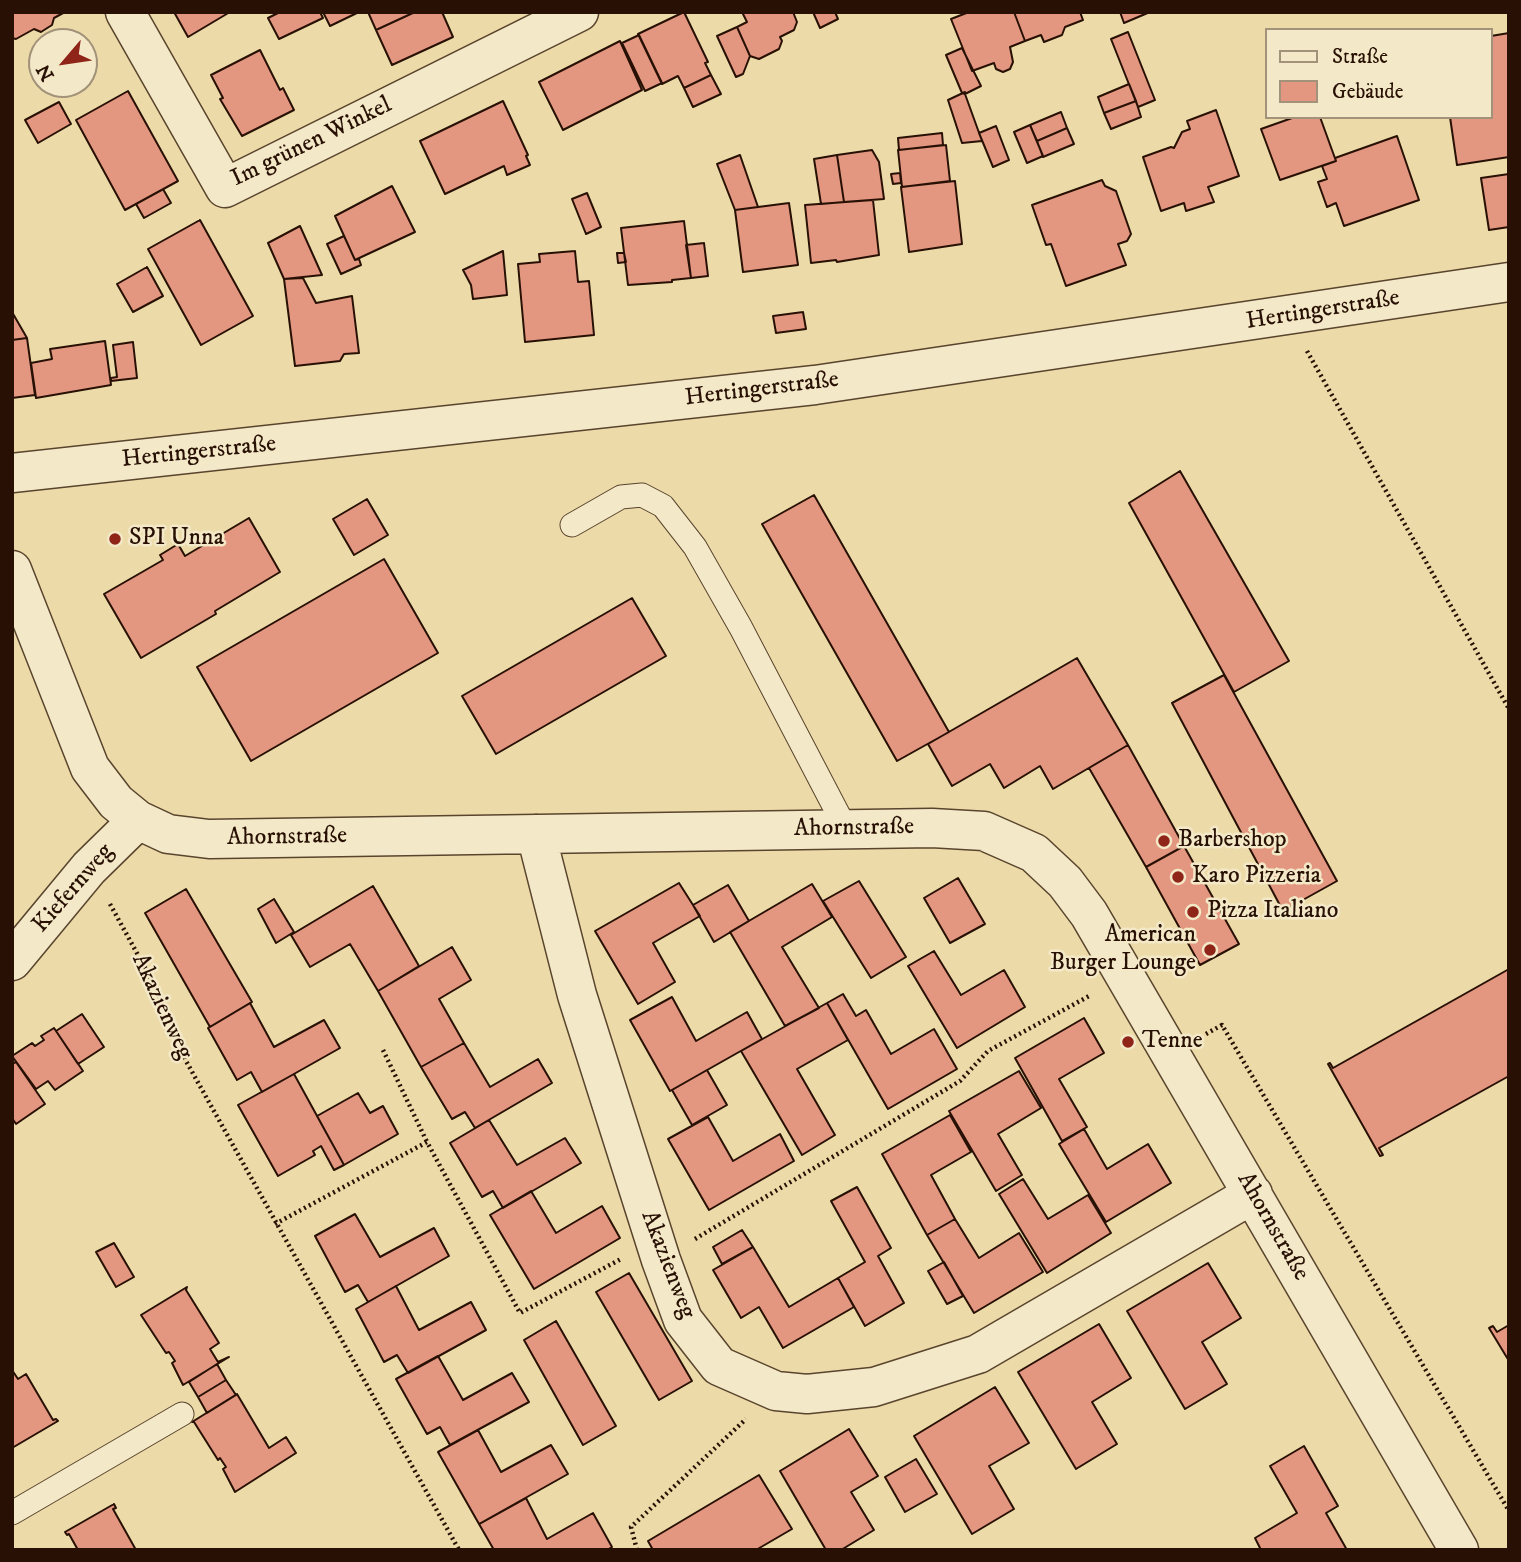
<!DOCTYPE html>
<meta charset="utf-8">
<style>
body{margin:0}
#map{position:relative;width:1521px;height:1562px;overflow:hidden;background:#ecdba9;font-family:"IM FELL DW Pica",serif}
canvas{display:block}
.frame{position:absolute;inset:0;border:14px solid #281104;pointer-events:none}
.legend{position:absolute;left:1265px;top:28px;width:228px;height:91px;box-sizing:border-box;background:#f3e8c7;border:2px solid #a29279;margin:0;padding:9px 12px;list-style:none;font-size:21px;color:#281104}
.legend li{display:flex;align-items:center;gap:14px;height:35px}
.legend b{width:35px;border:2px solid #a29279}
.north{position:absolute;left:28px;top:28px;width:70px;height:70px;box-sizing:border-box;background:#f3e8c7;border:2px solid #a29279;border-radius:50%;rotate:241deg;font-size:19px;font-weight:700;line-height:28px;text-align:center;color:#281104}
.north::after{content:'';display:block;margin:auto;width:24px;height:32px;background:#8f2418;clip-path:polygon(50% 0,100% 100%,50% 72%,0 100%)}
</style>
<div id="map">
<canvas width="1521" height="1562"></canvas>
<div class="frame"></div>
<ul class="legend">
<li><b style="height:9px;background:#f3e8c7"></b>Straße</li>
<li><b style="height:19px;background:#e39781"></b>Gebäude</li>
</ul>
<div class="north">N</div>
</div>
<script>
const context = document.querySelector('canvas').getContext('2d');
context.lineJoin = 'round';
function fillPath(path, color) { context.fillStyle = color; context.fill(path, 'evenodd'); }
const shape = rows => new Path2D(rows.map(r => 'M' + r).join(''));
function trace(path, color, width, dash) { context.strokeStyle = color; context.lineWidth = width; context.lineCap = dash ? 'butt' : 'round'; context.setLineDash(dash || []); context.stroke(path); }
function label(font, color, halo, rows, align = 'center') {
  context.font = font + ' "IM FELL DW Pica",serif'; context.lineWidth = 5; context.setLineDash([]); context.textBaseline = 'middle'; context.strokeStyle = halo; context.fillStyle = color; for (const [text, x, y, turn = 0] of rows) {
    context.save(); context.translate(x, y); context.rotate((+turn || 0) * Math.PI / 180); context.textAlign = isNaN(turn) ? turn : align; if (halo) context.strokeText(text, 0, 0); context.fillText(text, 0, 0); context.restore();
  }
}
const building = shape([
 [12,12,65,12,54,18,52,25,41,32,34,29,16,39,12,38,12,12],
 [174,12,230,12,188,37,174,12],
 [280,12,320,12,323,18,279,39,268,18,280,12],
 [323,12,359,12,330,26,323,12],
 [368,12,415,12,376,30,368,12],
 [415,12,442,12,453,37,392,65,376,30,415,12],
 [684,12,708,62,705,63,711,75,684,88,678,76,662,84,638,34,684,12],
 [742,12,793,12,797,22,794,30,780,37,782,41,779,49,759,59,750,56,737,27,747,22,742,12],
 [813,12,835,12,838,19,820,28,813,12],
 [969,12,1014,12,1025,41,1010,47,1013,62,1010,69,1003,72,996,69,994,63,972,71,951,19,969,12],
 [1014,12,1080,12,1083,20,1065,27,1062,35,1044,42,1041,35,1025,41,1014,12],
 [1120,12,1150,12,1124,23,1120,12],
 [737,27,750,56,743,74,736,77,717,36,737,27],
 [1128,32,1155,100,1138,107,1111,39,1128,32],
 [1509,33,1509,157,1457,165,1450,117,1491,117,1491,36,1509,33],
 [639,35,662,83,645,91,622,43,639,35],
 [620,41,642,90,563,130,539,82,620,41],
 [962,48,981,86,965,94,962,93,946,55,962,48],
 [260,50,280,90,283,88,294,110,242,136,220,99,223,98,211,75,260,50],
 [711,75,721,94,693,107,684,88,711,75],
 [1129,84,1136,101,1104,113,1098,97,1129,84],
 [128,91,178,181,125,210,76,120,128,91],
 [965,92,965,94,982,141,962,143,948,100,965,92],
 [503,101,528,155,526,156,530,165,507,175,504,166,445,194,420,141,503,101],
 [1136,101,1141,117,1111,129,1104,113,1136,101],
 [59,102,71,124,38,143,25,120,59,102],
 [1216,110,1239,176,1208,187,1214,202,1186,211,1184,203,1161,211,1143,157,1171,147,1174,148,1182,132,1190,129,1187,121,1216,110],
 [1061,112,1067,128,1037,141,1030,125,1061,112],
 [1295,117,1320,117,1336,161,1280,180,1261,129,1295,117],
 [1030,125,1043,156,1027,163,1014,132,1030,125],
 [996,126,1009,160,993,167,979,133,996,126],
 [1067,128,1074,144,1043,157,1037,141,1067,128],
 [942,133,943,145,899,150,898,138,942,133],
 [1397,136,1419,200,1344,226,1336,203,1327,207,1318,182,1327,179,1322,166,1336,161,1335,158,1397,136],
 [946,145,950,181,902,187,898,150,946,145],
 [872,150,879,162,884,199,844,202,837,155,872,150],
 [740,155,758,207,735,210,717,164,740,155],
 [837,155,844,202,821,204,814,159,837,155],
 [900,173,901,183,893,184,891,174,900,173],
 [1509,174,1509,227,1489,230,1481,178,1509,174],
 [1102,180,1105,186,1116,191,1131,234,1127,241,1118,244,1126,265,1066,286,1051,244,1046,245,1032,205,1102,180],
 [955,181,962,244,909,252,901,187,955,181],
 [392,186,415,232,355,260,335,216,392,186],
 [163,189,171,203,144,218,136,204,163,189],
 [587,193,601,227,586,234,572,199,587,193],
 [873,200,879,255,837,262,836,260,811,263,805,205,873,200],
 [789,203,798,265,743,272,735,210,789,203],
 [200,220,253,316,201,345,148,249,200,220],
 [684,221,691,278,672,280,672,282,628,285,621,228,684,221],
 [300,226,322,275,284,279,268,243,300,226],
 [344,236,355,260,359,259,361,265,341,274,327,244,344,236],
 [704,243,708,276,691,278,686,245,704,243],
 [503,251,507,295,473,299,471,285,463,270,503,251],
 [575,251,578,282,589,281,594,335,525,342,518,264,540,262,539,254,575,251],
 [617,253,624,253,626,262,618,263,617,253],
 [147,267,163,296,133,312,117,284,147,267],
 [303,278,316,303,352,296,359,353,344,354,340,361,295,366,284,279,303,278],
 [12,312,27,338,12,340,12,312],
 [803,312,806,329,776,333,773,316,803,312],
 [27,338,35,395,12,398,12,340,27,338],
 [105,341,111,385,36,398,31,363,52,359,50,349,105,341],
 [133,342,137,378,111,381,111,378,117,377,113,345,133,342],
 [1180,471,1289,661,1234,692,1129,503,1180,471],
 [814,495,949,732,897,761,762,524,814,495],
 [367,499,388,535,354,555,333,519,367,499],
 [249,518,280,572,215,611,216,614,141,658,104,594,163,560,160,555,178,544,185,556,249,518],
 [384,559,438,653,251,761,197,667,384,559],
 [632,598,666,656,496,754,462,696,632,598],
 [1077,658,1128,745,1053,789,1040,766,1004,788,990,764,952,786,928,744,1077,658],
 [1224,675,1337,881,1283,911,1172,703,1224,675],
 [1128,745,1184,846,1146,867,1089,768,1128,745],
 [1184,846,1239,944,1200,965,1146,867,1184,846],
 [958,878,985,924,950,943,924,898,958,878],
 [859,881,906,957,871,978,823,901,859,881],
 [679,883,700,916,653,943,675,982,638,1004,595,931,679,883],
 [812,884,832,917,782,947,819,1008,785,1026,730,932,812,884],
 [728,885,749,921,714,942,693,905,728,885],
 [373,886,419,966,378,991,350,944,310,967,291,935,373,886],
 [186,889,252,1002,210,1027,145,913,186,889],
 [274,899,294,932,276,943,258,909,274,899],
 [452,947,471,980,439,999,464,1043,421,1067,378,991,452,947],
 [934,951,961,995,1004,970,1025,1007,957,1048,908,966,934,951],
 [1509,969,1509,1076,1379,1148,1383,1155,1380,1156,1328,1064,1330,1063,1333,1068,1509,969],
 [843,994,856,1016,866,1010,891,1054,934,1029,957,1069,888,1109,827,1003,843,994],
 [672,997,696,1041,747,1012,762,1039,670,1091,630,1020,672,997],
 [250,1003,274,1047,324,1020,340,1048,262,1092,251,1072,237,1080,208,1028,250,1003],
 [827,1003,848,1040,797,1069,835,1135,802,1155,741,1051,827,1003],
 [82,1014,104,1047,78,1064,56,1031,82,1014],
 [1084,1018,1104,1053,1059,1079,1087,1127,1062,1141,1015,1058,1084,1018],
 [54,1028,83,1071,55,1090,48,1081,36,1089,12,1056,32,1043,35,1046,44,1040,41,1036,54,1028],
 [464,1043,490,1087,538,1059,552,1083,475,1128,465,1112,452,1119,421,1067,464,1043],
 [16,1062,45,1104,16,1124,12,1118,12,1064,16,1062],
 [707,1070,727,1105,692,1125,672,1090,707,1070],
 [1019,1071,1041,1108,998,1134,1022,1175,996,1191,949,1111,1019,1071],
 [294,1074,344,1165,334,1170,321,1146,313,1151,315,1155,278,1176,238,1105,294,1074],
 [358,1093,370,1113,383,1106,398,1134,344,1165,317,1116,358,1093],
 [950,1115,971,1152,931,1175,955,1219,927,1235,882,1154,950,1115],
 [708,1117,733,1161,780,1134,794,1161,709,1210,668,1139,708,1117],
 [489,1120,517,1165,565,1138,581,1163,503,1208,493,1191,482,1197,450,1143,489,1120],
 [1084,1129,1107,1169,1148,1144,1171,1183,1106,1222,1059,1144,1084,1129],
 [1023,1179,1048,1219,1088,1195,1111,1233,1047,1273,999,1194,1023,1179],
 [857,1187,891,1248,878,1256,904,1303,865,1326,838,1278,865,1262,831,1201,857,1187],
 [531,1191,556,1233,602,1206,620,1238,534,1289,490,1215,531,1191],
 [355,1214,380,1257,434,1228,449,1256,368,1302,358,1285,345,1292,315,1236,355,1214],
 [955,1219,979,1258,1019,1233,1043,1272,974,1313,927,1235,955,1219],
 [742,1230,753,1247,722,1264,713,1247,742,1230],
 [114,1243,134,1277,116,1287,96,1252,114,1243],
 [753,1247,789,1307,838,1278,854,1307,783,1348,759,1307,741,1318,713,1270,753,1247],
 [944,1262,963,1296,947,1304,928,1271,944,1262],
 [1208,1263,1241,1318,1202,1342,1227,1384,1185,1409,1127,1311,1208,1263],
 [629,1273,692,1381,659,1400,596,1292,629,1273],
 [396,1286,419,1330,471,1302,486,1330,408,1373,397,1355,384,1362,356,1309,396,1286],
 [187,1287,186,1290,219,1343,210,1349,218,1362,229,1357,183,1385,172,1363,175,1361,169,1352,166,1353,141,1315,187,1287],
 [556,1321,616,1426,583,1445,524,1340,556,1321],
 [1099,1324,1131,1378,1092,1402,1117,1444,1076,1469,1018,1372,1099,1324],
 [1509,1325,1509,1361,1489,1328,1493,1326,1497,1332,1509,1325],
 [438,1356,463,1400,512,1373,529,1402,450,1445,440,1427,427,1434,396,1379,438,1356],
 [217,1364,226,1380,198,1397,189,1382,217,1364],
 [12,1370,18,1379,26,1374,53,1420,56,1419,58,1421,12,1448,12,1370],
 [226,1380,236,1395,207,1413,198,1397,226,1380],
 [995,1387,1029,1443,989,1466,1014,1509,972,1534,914,1436,995,1387],
 [237,1394,269,1448,286,1437,296,1453,235,1492,223,1469,226,1467,220,1458,218,1460,194,1422,192,1422,237,1394],
 [849,1429,878,1476,851,1492,874,1530,841,1550,826,1550,780,1471,849,1429],
 [478,1430,501,1472,551,1445,568,1474,479,1524,438,1452,478,1430],
 [1304,1446,1338,1506,1326,1513,1347,1550,1261,1550,1255,1538,1297,1513,1270,1466,1304,1446],
 [916,1459,937,1494,905,1512,885,1477,916,1459],
 [759,1475,792,1529,756,1550,653,1550,648,1541,759,1475],
 [526,1498,547,1539,593,1513,612,1547,607,1550,494,1550,479,1524,526,1498],
 [114,1504,116,1508,113,1509,136,1550,78,1550,69,1534,67,1535,65,1532,114,1504]
]);
fillPath(building, '#e39781');
trace(building, '#281104', 2);
const service = shape([
 [572,525,621,497,642,495,663,506,695,547,741,628,846,829],
 [12,1513,182,1414]
]);
const minor = shape([
 [125,12,225,188,579,12],
 [12,570,90,768,116,802,138,820,168,834,209,839,932,828,984,831,1034,853,1065,882,1089,914,1459,1550],
 [536,834,577,995,661,1260,683,1320,719,1366,776,1391,807,1394,874,1387,978,1354,1253,1194],
 [12,961,89,868,138,820]
]);
const tertiary = shape([
 [12,473,815,385,1509,282]
]);
trace(service, '#59442d', 25);
trace(minor, '#59442d', 41);
trace(tertiary, '#59442d', 41);
trace(shape([
 [1307,351,1509,709],
 [110,904,155,986,186,1061,459,1550],
 [1206,1034,1222,1025,1509,1511],
 [383,1050,427,1142],
 [275,1224,427,1142,520,1313,621,1259],
 [695,1239,960,1081,988,1051,1091,995],
 [637,1550,631,1527,746,1419]
]), '#281104', 4.5, [2, 3.5]);
trace(service, '#f3e8c7', 23);
trace(minor, '#f3e8c7', 38);
trace(tertiary, '#f3e8c7', 38);
for (const [x, y, r, color] of [
 [115,539,7,"#8f2418"],
 [1164,841,7,"#8f2418"],
 [1178,877,7,"#8f2418"],
 [1193,912,7,"#8f2418"],
 [1210,950,7,"#8f2418"],
 [1128,1042,7,"#8f2418"]
]) { const dot = new Path2D(); dot.arc(x, y, r, 0, 2 * Math.PI); context.fillStyle = color; context.fill(dot); trace(dot, '#f3e8c7', 2.5); }
label('24px', '#281104', '#f3e8c7', [
 ["Im grünen Winkel",312,143,-26],
 ["Hertingerstraße",1323,311,-9],
 ["Hertingerstraße",762,390,-7],
 ["Hertingerstraße",199,453,-6],
 ["Ahornstraße",854,829,-1],
 ["Ahornstraße",287,838,-1],
 ["Kiefernweg",74,889,-49],
 ["Akazienweg",161,1007,65],
 ["Ahornstraße",1272,1227,60],
 ["Akazienweg",667,1265,69]
]);
label('24px', '#281104', '#f3e8c7', [
 ["SPI Unna",129,539],
 ["Barbershop",1178,841],
 ["Karo Pizzeria",1192,877],
 ["Pizza Italiano",1207,912],
 ["American",1196,936,"right"],
 ["Burger Lounge",1196,964,"right"],
 ["Tenne",1142,1042]
], 'left');
</script>
